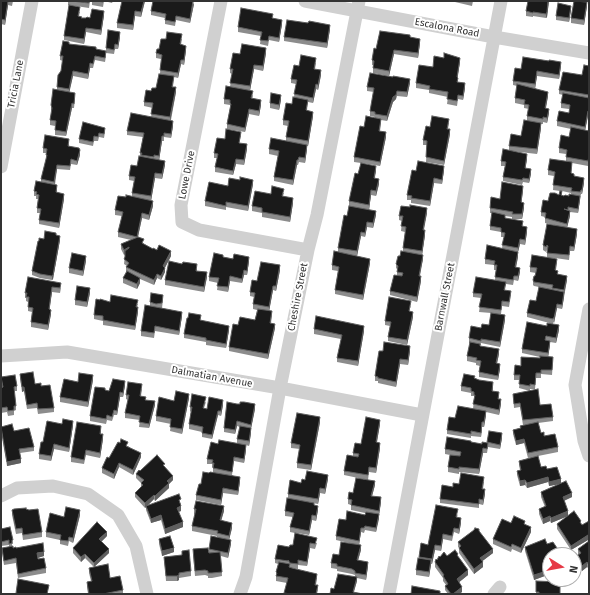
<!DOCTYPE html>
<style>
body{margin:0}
#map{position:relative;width:590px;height:595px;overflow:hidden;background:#fff;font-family:"Fira Sans",sans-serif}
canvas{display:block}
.frame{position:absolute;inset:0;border:2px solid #333;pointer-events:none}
.north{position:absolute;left:542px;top:547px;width:40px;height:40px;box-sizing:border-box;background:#fff;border:1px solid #adadad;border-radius:50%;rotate:101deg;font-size:11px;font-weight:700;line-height:16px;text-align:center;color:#333}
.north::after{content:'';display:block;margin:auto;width:14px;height:18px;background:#e63946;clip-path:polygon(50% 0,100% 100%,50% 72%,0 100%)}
</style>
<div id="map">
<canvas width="590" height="595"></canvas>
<div class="frame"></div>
<div class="north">N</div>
</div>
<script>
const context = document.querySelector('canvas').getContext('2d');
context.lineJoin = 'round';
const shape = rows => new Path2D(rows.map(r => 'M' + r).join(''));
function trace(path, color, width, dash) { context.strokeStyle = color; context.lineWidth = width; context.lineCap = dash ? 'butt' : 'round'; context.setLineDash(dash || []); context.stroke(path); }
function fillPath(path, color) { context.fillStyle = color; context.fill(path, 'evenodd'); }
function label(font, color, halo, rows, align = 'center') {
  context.font = font + ' "Fira Sans",sans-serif'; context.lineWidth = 4; context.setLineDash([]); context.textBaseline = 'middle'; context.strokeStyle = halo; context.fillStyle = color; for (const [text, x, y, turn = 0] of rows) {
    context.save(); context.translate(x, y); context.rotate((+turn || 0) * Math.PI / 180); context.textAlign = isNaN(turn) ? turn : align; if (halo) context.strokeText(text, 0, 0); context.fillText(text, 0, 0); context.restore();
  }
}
trace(shape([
 [221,1,181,205,182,222,199,230,308,250],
 [305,1,494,37,589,53],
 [1,167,32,1],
 [589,309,575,385,584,441,589,456],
 [1,356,67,352,280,388,422,415],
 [1,496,17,488,53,486,88,494,118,515,136,546,147,594],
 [240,594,246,577,280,388,308,250,317,215,359,1],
 [389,594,501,1],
 [494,594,500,587]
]), '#d0d0d0', 13);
fillPath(shape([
 [1,1,13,1,12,6,8,5,5,25,1,24],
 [68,1,113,1,112,3,104,1,103,7,92,5,92,2,90,1,89,8,69,5,80,12,79,16,82,18,86,18,104,15,101,35,86,32,84,44,64,40,64,36,69,5,68,5],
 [122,1,145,1,141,17,135,16,133,30,117,28,117,23],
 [455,1,473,1,472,6,455,2],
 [549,1,547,17,546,18,533,16,533,17,526,16,526,11],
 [194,4,190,23,176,20,175,26,165,24,165,18,151,15,151,11],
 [587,6,584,25,571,23,571,18],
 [571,10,569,22,556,20,556,16],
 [273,18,282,24,279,42,269,40,268,46,260,44,261,36,238,32,238,27],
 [308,23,330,29,327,48,284,41,284,37],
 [120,37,118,49,115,49,114,54,106,53,106,48],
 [410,37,420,43,418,58,394,54,389,76,373,73,373,65,372,65,372,60,376,49],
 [166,39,182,39,181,45,186,50,184,65,181,64,178,78,174,77,173,87,176,92,171,120,173,126,171,138,164,137,164,141,162,141,159,160,165,165,162,179,155,178,151,201,153,206,149,220,142,218,138,237,144,244,153,249,171,256,165,268,165,272,161,280,157,278,154,285,140,279,140,283,137,289,123,283,123,278,127,272,126,272,126,267,127,266,124,264,125,254,124,255,121,249,121,244,131,240,118,237,118,232,122,216,115,215,115,210,126,197,132,197,132,193,134,181,129,180,129,176,137,166,140,156,140,153,143,137,127,135,127,131,151,117,153,108,144,106,144,102,151,91,156,88,160,74,161,59,156,58,156,53,159,49],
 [69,44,96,50,106,56,105,62,95,60,93,68,90,68,88,79,73,76,69,92,75,98,74,108,72,108,66,136,55,135,55,126,50,125,50,120,52,111,51,110,51,105,57,90,57,87,63,61,60,60,60,56],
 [266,53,263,71,254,69,250,90,253,96,252,99,261,105,259,116,249,114,245,132,227,129,227,124,230,108,230,105,224,104,224,99,230,87,232,74,230,73,230,69,240,54],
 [460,62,457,78,458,82,465,88,463,100,458,99,457,106,447,104,448,97,429,93,429,90,416,88,416,83,433,67],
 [316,63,315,69,321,75,318,90,316,89,313,103,308,102,307,110,313,116,308,146,307,146,307,149,305,163,299,162,298,165,297,165,293,185,274,181,274,177,278,156,269,154,269,149,286,141,286,137,288,126,283,125,283,120,292,104,294,97,296,84,291,83,291,79,299,66],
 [561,66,559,79,537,76,535,88,548,96,546,108,549,113,547,123,543,122,543,124,541,124,541,128,537,154,511,151,527,159,525,168,531,174,529,183,523,182,522,185,503,181,503,177,505,166,501,166,501,161,509,150,509,146,521,136,527,120,527,116,529,109,524,108,524,105,515,103,515,98,517,86,513,85,513,81,521,69],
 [589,66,589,116,588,116,585,130,589,131,589,161,588,166,572,163,571,173,574,177,584,183,582,194,581,194,578,213,570,212,570,216,567,227,577,234,574,251,570,251,569,260,555,258,557,263,556,270,558,274,567,280,562,309,557,308,554,323,553,322,553,324,527,317,527,313,536,301,539,287,534,286,533,285,533,280,535,276,536,273,530,272,530,267,547,257,547,250,546,252,543,250,543,245,554,225,545,223,545,217,541,216,541,212,548,201,559,195,560,191,553,190,554,176,548,175,548,170,566,161,566,154,559,153,559,148,569,137,571,129,557,126,557,121,569,113,569,109,561,108,561,103,563,95,559,94,559,90,582,75],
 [562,191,571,193,571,194,569,196,562,196],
 [410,83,407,97,397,96,396,99,393,102,387,121,381,120,381,124,380,131,386,137,380,166,362,163,376,171,374,178,379,184,376,196,371,195,369,210,376,215,373,228,367,227,365,237,361,236,357,256,370,263,363,300,335,294,335,290,338,271,332,270,332,265,338,252,338,248,347,216,349,206,349,201,358,174,361,163,354,162,354,157,364,127,375,118,375,117,370,116,370,111,374,92,367,91,367,87],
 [281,100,279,110,270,108,270,103],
 [83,122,105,132,104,138,99,137,98,141,94,141,93,146,79,143,79,139],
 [449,123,448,129,450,134,444,165,426,162,427,145,423,145,423,140,430,127],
 [241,136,239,143,247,149,244,165,236,164,233,175,215,172,215,167,217,158,214,158,214,153,225,139],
 [69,144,69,146,80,155,77,165,71,164,70,170,57,169,55,185,57,190,57,193,64,199,59,228,39,224,39,220,40,213,37,213,37,208,38,199,36,199,36,196,34,196,34,191,41,182,41,179,46,160,46,153,43,153,43,148],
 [444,170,442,184,434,183,430,206,411,203,411,200,407,200,407,195,416,171],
 [253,184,248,211,226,207,226,210,205,206,205,201,228,186],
 [523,190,521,202,524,208,522,219,512,219,512,217,505,216,505,218,523,226,527,232,525,245,520,244,518,252,518,257,516,267,520,272,518,281,514,280,513,285,506,284,505,290,511,295,509,307,502,306,501,314,505,320,500,347,481,343,481,345,480,345,480,346,499,354,497,363,500,369,498,380,479,377,479,372,480,366,476,365,476,363,467,361,467,356,470,343,469,343,469,338,481,328,489,325,491,313,479,312,481,298,473,297,473,293,495,280,496,270,494,270,494,265,485,264,485,259,502,248,504,237,501,237,501,232,490,230,490,226,492,213,490,213,490,208,500,199],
 [284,193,283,196,293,203,290,222,262,217,262,213,252,211,252,206,271,194],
 [427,213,423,230,425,235,422,254,423,259,419,276,421,281,417,302,390,295,390,291,397,275,397,269,396,268,396,264,403,251,403,248,405,232,401,231,402,221,399,220,399,216],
 [56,235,60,240,53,279,52,280,40,278,32,275,32,271,39,241,44,239],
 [223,257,249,261,247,275,244,275,242,283,230,281,228,292,217,290,218,283,209,281,209,277],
 [86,261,83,276,69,273,69,268],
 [197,269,197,271,207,277,204,292,165,285,165,280],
 [280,270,276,291,273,290,269,311,272,316,271,323,275,328,268,359,229,351,229,347,238,325,255,320,257,310,253,309,253,304,254,297,250,296,250,292,257,281],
 [28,277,61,288,60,293,52,292,49,309,51,314,48,330,31,327,31,322,32,312,28,311,28,302,26,301,26,298,25,298,25,293],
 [90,293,87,307,75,305,75,300],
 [163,300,162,308,182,316,179,335,155,331,154,338,141,336,141,331,150,306,150,302],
 [110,302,138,304,137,307,138,312,135,330,103,325,103,321,94,319,94,315],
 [411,306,409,311,413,317,407,345,388,341,388,337,390,326,385,325,385,321],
 [200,320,229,330,226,348,206,345,206,342,184,338,184,334],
 [314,329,364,331,358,366,337,362,337,358,341,339,314,334],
 [559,330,556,343,550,342,550,345,548,356,553,361,552,375,541,374,541,378,536,378,535,389,530,389,530,391,519,388,520,380,514,380,514,375,521,366,534,358,540,358,540,357,522,353,522,349],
 [383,351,410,351,408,365,400,364,396,387,378,383,378,381,375,381,375,376],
 [20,374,35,384,41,386,54,408,54,412,38,414,37,408,27,409,24,391,22,392,20,378],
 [1,377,17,386,17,391,14,391,16,406,16,410,14,411,14,415,8,416,7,412,1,413,1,388,2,387],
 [475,378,493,387,493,391,499,397,498,399,501,404,499,415,486,412,484,427,482,427,481,437,471,436,471,438,447,434,447,430,455,418,473,409,474,399,474,396,471,396,471,393,461,391,461,386],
 [93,380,88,407,60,402,60,397],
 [125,385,123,397,120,397,117,415,114,415,112,421,107,420,106,424,90,421,90,416,105,390,109,391],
 [142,389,141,396,146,400,155,405,149,428,139,427,140,420,125,418,125,413,128,400,126,399,126,395],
 [513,394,540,405,553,417,553,421,538,423,541,433,558,447,558,452,538,456,541,467,547,469,561,483,572,497,564,501,568,516,582,525,589,521,589,569,587,567,582,571,575,562,575,557,578,555,578,549,589,541,588,540,571,550,557,529,557,524,568,516,551,523,550,521,543,524,539,514,539,509,545,507,541,497,541,492,559,484,549,486,548,482,527,488,525,485,520,486,517,475,517,471,520,470,519,465,519,461,532,457,528,458,524,443,516,445,513,434,513,430,520,428,520,426,528,424,523,425,520,407,514,408],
 [189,398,182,434,170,431,171,424,156,421,156,416,174,401],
 [206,402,204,408,207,409,223,405,221,416,218,415,212,439,202,437,202,432,189,429,189,424,191,412,190,411,190,407],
 [255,409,251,428,251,433,249,446,246,445,246,450,244,463,234,461,232,475,240,481,238,495,223,493,221,505,196,500,196,495,201,484,209,473,213,472,213,468,212,467,212,464,207,464,207,459,218,444,237,443,237,439,240,427,237,426,235,434,224,432,224,428],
 [320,422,311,470,297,468,297,463,300,449,291,448,291,443],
 [62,424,73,425,69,452,54,449,51,461,39,459,39,454,43,442],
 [380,424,377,442,380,448,376,473,369,472,368,480,344,475,344,471,353,456,353,453,361,444],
 [1,427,14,431,34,447,34,451,20,453,21,463,7,466,1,432],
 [101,430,101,434,103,439,100,458,86,455,84,464,71,462,71,457],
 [489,431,502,438,500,449,488,447,487,453,483,453,479,474,459,472,459,474,448,472,448,467,450,455,445,454,445,449,471,442,482,444,487,443],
 [128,446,141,457,133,475,119,467,114,479,102,473,102,468,109,458],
 [165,468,173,480,169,484,169,488,155,501,154,499,148,505,181,503,180,504,181,511,179,512,183,527,165,534,161,520,151,523,146,510,146,507,145,508,135,497,135,493,141,487,141,483,136,478,136,474,140,471],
 [328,479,325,494,320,493,318,504,307,502,314,505,318,510,316,521,312,520,309,535,297,533,317,543,315,549,310,548,307,566,298,565,298,569,291,568,317,578,316,585,318,590,317,594,284,594,287,583,276,581,276,572,278,564,275,563,275,559,293,545,295,533,290,532,290,527,293,517,285,516,285,511,288,498,288,494,305,480],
 [484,482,483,489,485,494,483,505,479,504,479,508,440,503,440,499,453,487,459,484],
 [375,485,372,496,381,502,376,532,365,530,364,533,361,532,359,545,361,550,358,560,368,566,366,580,357,578,357,581,354,592,334,589,355,577,355,575,352,574,337,571,337,569,331,568,331,563,349,543,336,540,336,536,346,520,365,515,365,513,351,510,351,505,348,504,348,499,353,493],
 [26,509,42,532,42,537,23,540,22,533,16,534,12,515,12,510],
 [194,509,224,511,221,520,232,528,229,540,231,544,228,558,221,556,222,576,212,578,208,578,208,576,205,575,195,576,193,554,209,553,209,549,217,537,217,536,192,531,192,526,195,514,194,514],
 [458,514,457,517,461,523,459,534,454,532,452,541,443,539,441,551,435,550,432,564,431,564,429,577,416,575,416,570,419,558,421,543,428,545],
 [80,515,73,543,69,541,68,546,60,544,60,540,46,537,46,532,64,517],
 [511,523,525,525,531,532,521,553,512,549,511,552,493,544,493,539],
 [10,527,13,544,12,544,12,546,13,548,44,556,38,558,38,559,46,568,46,573,18,578,16,563,4,565,2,553,2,548,9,547,9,545,1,546,1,529],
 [479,531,493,553,482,561,483,567,474,574,459,553,459,548,458,547,458,542],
 [107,536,101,542,109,553,94,567,85,558,81,562,73,553,73,548],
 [159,539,174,552,162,556,159,544],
 [547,544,561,555,550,555,550,574,534,580,525,551,525,547],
 [182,551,191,571,191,576,179,578,179,580,177,581,166,581,164,557,182,555],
 [447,556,458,557,468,575,459,582,462,592,459,594,448,594,445,590,445,586,446,585,443,581,443,578,435,567,435,562,440,557],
 [89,568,110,578,123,590,123,594,88,594,87,587,87,582,91,581,89,573],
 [536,581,560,594,536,594]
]), '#8c8c8c');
fillPath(shape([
 [8,1,8,5,5,25,5,20],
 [144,1,145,1,141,17,141,12],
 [194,1,194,4,190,23,190,19],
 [548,1,549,1,547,17,546,18,546,14],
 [587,2,587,6,584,25,584,20],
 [571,6,571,10,569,22,569,18],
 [104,11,104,15,101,35,101,30],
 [135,11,135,16,133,30,133,25],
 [282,20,282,24,279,42,279,38],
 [330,25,330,29,327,48,327,43],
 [86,28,86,32,84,44,84,39],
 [120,32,120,37,118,49,118,45],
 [420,39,420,43,418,58,418,53],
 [186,46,186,50,184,65,184,60],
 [266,48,266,53,263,71,263,66],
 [394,50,394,54,389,76,389,71],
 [460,58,460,62,457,82,457,77],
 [181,60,181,64,178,78,178,73],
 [561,62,561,66,559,79,559,75],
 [90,63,90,68,88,79,88,74],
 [254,65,254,69,250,91,250,86],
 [321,70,321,75,318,90,318,85],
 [73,71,73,76,69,94,69,89],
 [537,71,537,76,535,89,535,84],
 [410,79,410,83,407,97,407,92],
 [465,83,465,88,463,100,463,96],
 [316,84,316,89,313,103,313,98],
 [176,87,176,92,170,122,170,117],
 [397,91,396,99,393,102,387,121,387,116,393,97],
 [548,92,548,96,545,112,545,108],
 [281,95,281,100,279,110,279,105],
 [261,100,261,105,259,116,259,111],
 [72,103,72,108,66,136,66,132],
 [249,109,249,114,245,132,245,128],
 [549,109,549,113,547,123,547,118],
 [588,111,588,116,585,131,585,127],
 [313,112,313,116,308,146,308,141],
 [173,121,173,126,171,138,171,134],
 [541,123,541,128,537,154,537,149],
 [450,129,450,134,444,165,444,161],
 [386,132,386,137,380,166,380,162],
 [162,136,162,141,159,161,159,156],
 [247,144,247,149,244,165,244,160],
 [307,145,307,149,305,163,305,158],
 [80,150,80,155,77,165,77,161],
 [527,154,527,159,525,172,525,168],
 [236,159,236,164,233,175,233,171],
 [297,160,297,165,293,185,293,180],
 [165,161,165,165,162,179,162,174],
 [57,165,57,169,54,186,54,182],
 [376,166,376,171,374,183,374,178],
 [444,166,444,170,442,184,442,180],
 [531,169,531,174,529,183,529,179],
 [155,173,155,178,151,201,151,196],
 [434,178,434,183,430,206,430,201],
 [584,178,584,183,582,194,582,190],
 [379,179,379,184,376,196,376,191],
 [253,180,253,184,248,211,248,206],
 [523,186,523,190,521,207,521,202],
 [371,190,371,195,369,210,369,205],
 [64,194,64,199,59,228,59,223],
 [580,196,580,200,578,213,578,209],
 [293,198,293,203,290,222,290,217],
 [153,201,153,206,149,220,149,215],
 [524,203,524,208,522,219,522,214],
 [427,208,427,213,423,235,423,230],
 [376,211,376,215,373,228,373,223],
 [570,211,570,216,567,228,567,224],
 [142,213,142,218,137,241,137,237],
 [367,222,367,227,365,237,365,233],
 [527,227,527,232,525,245,525,240],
 [577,229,577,234,574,251,574,247],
 [425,230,425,235,422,256,422,251],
 [361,232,361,236,357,256,357,251],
 [60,236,60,240,53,279,52,280,52,276],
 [520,239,520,244,518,252,518,248],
 [129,247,129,252,125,251,125,254,124,255,124,250],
 [171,251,171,256,163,271,163,266],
 [518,252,518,257,515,272,515,267],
 [423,255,423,259,419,281,419,276],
 [86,256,86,261,83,276,83,271],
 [249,257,249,261,247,275,247,271],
 [370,259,370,263,363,300,363,295],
 [280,265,280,270,276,291,276,286],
 [165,268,165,272,161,280,161,276],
 [520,268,520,272,518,281,518,276],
 [244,270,244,275,242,283,242,279],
 [207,272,207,277,204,292,204,287],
 [157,274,157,278,154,285,154,280],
 [230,276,230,281,228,292,228,287],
 [421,276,421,281,417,302,417,297],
 [567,276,567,280,564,294,564,290],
 [140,278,140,283,137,289,137,284],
 [273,286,273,290,269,312,269,307],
 [52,287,52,292,49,314,49,309],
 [90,288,90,293,87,307,87,302],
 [564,292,564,297,562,309,562,305],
 [557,304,557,308,554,323,554,318],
 [138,307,138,312,135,330,135,326],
 [51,310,51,314,48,330,48,325],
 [182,312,182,316,179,335,179,331],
 [413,312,413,317,407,345,407,340],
 [505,315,505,320,500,347,500,342],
 [275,324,275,328,268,359,268,354],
 [559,325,559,330,556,343,556,338],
 [229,326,229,330,226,348,226,344],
 [364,326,364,331,358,366,358,361],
 [550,341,550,345,548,358,548,353],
 [410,346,410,351,408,365,408,360],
 [499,349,499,354,496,368,496,363],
 [400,359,400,364,396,387,396,382],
 [500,364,500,369,498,380,498,376],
 [93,375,93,380,88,407,88,402],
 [125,381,125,385,123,397,123,393],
 [22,387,24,387,24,391,22,392],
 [120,392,120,397,117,415,117,411],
 [189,394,189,398,182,434,182,429],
 [501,399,501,404,499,415,499,410],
 [223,400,223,405,221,416,221,411],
 [155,401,155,405,149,428,149,424],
 [255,404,255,409,251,429,251,425],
 [218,411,218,415,212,439,212,435],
 [486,411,486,416,484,427,484,422],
 [320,417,320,422,311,470,311,465],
 [380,420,380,424,376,447,376,442],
 [73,421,73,425,69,452,69,448],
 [237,421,237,426,235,434,235,430],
 [482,422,482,427,481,437,481,433],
 [251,428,251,433,249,446,249,441],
 [502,433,502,438,500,449,500,445],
 [103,434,103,439,100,458,100,453],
 [524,439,524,443,516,445,516,441],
 [380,443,380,448,376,473,376,468],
 [54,444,54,449,51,461,51,456],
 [246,445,246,450,244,463,244,459],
 [483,448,483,453,479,474,479,469],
 [141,453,141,457,133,475,133,470],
 [21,459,21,463,7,466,7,462],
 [119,463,119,467,114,479,114,474],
 [328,475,328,479,325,494,325,489],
 [173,476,173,480,169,484,169,488,155,501,155,496,167,481],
 [240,477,240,481,238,495,238,491],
 [548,477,548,482,527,488,527,483],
 [561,479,561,484,549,486,549,482],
 [525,480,525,485,520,486,520,481],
 [375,481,375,485,371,500,371,496],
 [223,488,223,493,221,505,221,500],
 [320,488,320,493,318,504,318,499],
 [485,489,485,494,483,505,483,500],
 [572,493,572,497,563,501,563,497],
 [154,495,154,499,145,508,145,503],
 [381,497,381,502,379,516,379,511],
 [181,506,181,511,177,512,177,508],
 [224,506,224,511,220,525,220,520],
 [318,506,318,510,316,521,316,516],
 [80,510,80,515,73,543,73,538],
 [568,511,568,516,551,523,551,518],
 [379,514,379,519,376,532,376,528],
 [161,515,161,520,151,523,151,519],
 [312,515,312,520,309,535,309,531],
 [550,516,550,521,543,524,543,519],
 [461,518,461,523,459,534,459,529],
 [183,522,183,527,165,534,165,529],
 [232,523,232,528,229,540,229,536],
 [531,527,531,532,521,553,521,548],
 [361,528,361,532,359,545,359,541],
 [107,532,107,536,99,544,99,539],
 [443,534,443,539,441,551,441,546],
 [588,535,588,540,571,550,571,546],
 [231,540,231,544,228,558,228,553],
 [310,543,310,548,307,566,307,562],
 [361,545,361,550,357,564,357,560],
 [435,545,435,550,432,564,432,559],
 [174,548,174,552,162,556,162,551],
 [109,549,109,553,94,567,94,563],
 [493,549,493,553,480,563,480,558],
 [44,552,44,556,37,558,37,553],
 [85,554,85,558,81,562,81,557],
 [431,560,431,565,429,577,429,572],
 [368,562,368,566,366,580,366,575],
 [483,562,483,567,474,574,474,569],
 [587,562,587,567,582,571,582,566],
 [468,570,468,575,457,584,457,579],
 [550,570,550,574,534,580,534,575],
 [179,575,179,580,177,581,177,576],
 [357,577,357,581,353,594,353,592],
 [462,587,462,592,459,594,453,594]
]), '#5f5f5f');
const building = shape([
 [1,1,8,1,5,20,1,19,1,1],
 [71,1,89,1,89,3,71,1],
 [96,1,103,1,103,2,96,1],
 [122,1,144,1,141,12,135,11,133,25,117,23,122,1],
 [153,1,193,1,190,19,176,16,175,22,165,20,166,14,151,11,153,1],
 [528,1,548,1,547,12,546,14,533,12,533,13,526,11,528,1],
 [574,1,587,2,584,20,571,18,574,1],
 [558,3,571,6,569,18,556,16,558,3],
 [69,5,80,7,78,16,82,17,81,18,86,18,87,17,90,18,92,9,104,11,101,30,86,28,84,39,64,36,69,5],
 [241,8,273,14,272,18,282,20,279,38,269,36,268,41,260,40,262,32,238,27,241,8],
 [287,20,308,23,309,21,330,25,327,43,284,37,287,20],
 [108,30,120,32,118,45,115,44,114,50,106,48,108,30],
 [380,31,410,35,410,37,420,39,418,53,394,50,389,71,373,68,374,61,372,60,374,48,376,49,380,31],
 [167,32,182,34,180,44,186,46,184,60,181,60,178,73,160,70,162,55,156,53,157,49,159,49,161,39,166,39,167,32],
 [63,41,69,42,69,44,96,47,96,49,106,51,105,58,95,56,93,64,90,63,88,74,73,71,69,89,57,87,58,75,61,71,63,56,60,56,63,41],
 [242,44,266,48,263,66,254,65,250,86,230,83,233,69,230,69,233,53,240,54,242,44],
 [444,53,460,58,457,77,458,78,457,82,465,83,463,96,458,95,457,101,447,99,448,92,429,89,430,86,416,83,419,65,433,67,434,56,444,58,444,53],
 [301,55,316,58,314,69,321,70,318,85,316,84,313,98,294,94,297,80,291,79,294,65,299,66,301,55],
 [523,57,549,61,549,60,561,62,559,75,537,71,535,84,513,81,515,68,521,69,523,57],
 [584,65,589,66,589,95,559,90,563,72,582,75,584,65],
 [370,73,393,77,393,76,410,79,407,92,397,91,396,95,393,97,387,116,375,114,375,112,370,111,374,88,367,87,370,73],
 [159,74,174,76,172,87,176,87,170,117,151,114,153,103,144,102,146,90,151,91,152,88,156,88,159,74],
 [517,84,548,92,545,108,549,109,547,118,543,117,543,119,527,116,529,105,524,104,525,100,515,98,517,84],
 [226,86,253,91,251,98,261,100,259,111,249,109,245,128,227,124,231,104,230,103,230,100,224,99,226,86],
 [53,89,75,93,74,104,72,103,66,132,55,130,56,121,50,120,52,108,51,105,53,89],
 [271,93,281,95,279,105,270,103,271,93],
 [563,93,589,98,589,111,588,111,585,127,557,121,559,111,569,113,570,105,561,103,563,93],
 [293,97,308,100,306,110,313,112,308,141,286,137,289,121,283,120,286,103,292,104,293,97],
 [131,113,173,121,171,134,164,133,164,136,162,136,159,156,154,155,154,157,141,155,142,153,140,153,144,133,127,131,131,113],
 [366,116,381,119,379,131,386,132,380,162,354,157,360,126,364,127,366,116],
 [432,116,449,119,447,129,450,129,444,161,426,157,427,141,423,140,426,126,430,127,432,116],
 [524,120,541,123,537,149,509,146,511,134,521,136,524,120],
 [83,122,105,128,104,134,99,133,98,137,94,136,93,142,79,139,83,122],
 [571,127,589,131,589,156,588,161,566,157,567,150,559,148,561,135,569,137,571,127],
 [226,129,241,132,239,143,247,144,244,160,236,159,233,171,215,167,218,154,214,153,217,138,225,139,226,129],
 [45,135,69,139,68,146,79,148,80,150,77,161,71,159,70,166,57,165,54,182,41,179,47,155,46,155,47,149,43,148,45,135],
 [271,138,307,145,305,158,299,157,298,160,297,160,293,180,274,177,279,151,269,149,271,138],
 [503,149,527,154,525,168,531,169,529,179,523,178,522,180,503,177,506,162,501,161,503,149],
 [139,156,165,161,162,174,155,173,151,196,132,193,135,177,129,176,131,165,137,166,139,156],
 [550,159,572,162,571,173,574,174,574,176,584,178,582,190,581,190,580,192,571,191,572,188,553,185,555,172,548,170,550,159],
 [418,161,444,166,442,180,434,178,430,201,411,198,412,196,407,195,412,170,416,171,418,161],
 [361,163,376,166,374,178,379,179,376,191,371,190,369,205,349,201,355,173,358,174,361,163],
 [240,177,253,180,248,206,226,202,226,206,205,201,209,182,228,186,229,178,240,180,240,177],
 [36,181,57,185,56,192,64,194,59,223,39,220,41,209,37,208,39,195,36,194,37,192,34,191,36,181],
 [502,182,523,186,521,202,524,203,522,214,512,214,513,212,490,208,491,197,500,199,502,182],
 [272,186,284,189,282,196,293,198,290,217,262,212,262,208,252,206,255,191,271,194,272,186],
 [560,191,562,191,561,195,564,196,565,195,569,196,569,194,580,196,578,209,568,207,568,210,564,209,570,211,567,224,545,218,546,213,541,212,543,200,548,201,550,193,555,193,559,195,560,191],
 [126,195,153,201,149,215,142,213,137,237,118,232,123,212,115,210,118,196,126,197,126,195],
 [410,205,427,208,423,230,425,230,422,251,403,248,406,227,401,226,403,216,399,216,401,206,410,207,410,205],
 [349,206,376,211,373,223,367,222,365,233,361,232,357,251,338,248,344,215,347,216,349,206],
 [492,212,505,215,505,218,523,221,522,226,527,227,525,240,520,239,518,248,502,245,505,233,501,232,501,228,490,226,492,212],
 [547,224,577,229,574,247,570,246,569,255,547,253,548,246,547,245,546,247,543,245,547,224],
 [45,231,56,233,56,235,60,236,53,275,52,276,40,274,32,271,38,241,39,241,39,238,44,239,45,231],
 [138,237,144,239,142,243,153,249,153,248,157,250,159,245,171,251,163,266,165,268,161,276,157,274,154,280,126,267,129,263,124,259,125,257,125,251,129,248,129,247,124,250,121,244,138,237],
 [487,245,518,252,515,267,520,268,518,276,514,276,513,280,495,277,497,265,494,265,495,261,485,259,487,245],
 [334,251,370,259,363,295,335,290,339,267,332,265,334,251],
 [401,251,423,255,419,276,421,276,417,297,390,291,394,275,402,276,403,273,397,272,398,266,396,264,398,256,400,256,401,251],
 [72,253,86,256,83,271,69,268,72,253],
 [214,253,223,255,223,257,233,259,234,254,249,257,247,271,244,270,242,279,230,276,228,287,217,286,219,278,209,277,214,253],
 [532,255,557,259,555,270,558,271,557,274,567,276,564,290,552,288,553,285,534,282,533,280,534,276,535,276,537,268,530,267,532,255],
 [169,261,182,264,183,262,197,264,196,271,207,272,204,287,165,280,169,261],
 [261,262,280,265,276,286,273,286,269,307,253,304,255,293,250,292,252,280,257,281,261,262],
 [127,271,140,278,137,284,123,278,127,271],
 [28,277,61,283,60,288,52,287,49,309,51,310,48,325,31,322,33,308,28,307,29,297,26,297,27,293,25,293,28,277],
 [476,277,506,282,504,290,511,291,509,302,502,301,501,310,479,307,482,294,473,293,476,277],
 [77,286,90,288,87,302,75,300,77,286],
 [539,287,564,292,562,305,557,304,554,318,553,318,553,319,527,313,530,300,536,301,539,287],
 [151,293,163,295,162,303,156,304,150,302,151,293],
 [111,295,138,300,136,307,138,307,135,326,103,320,103,316,94,315,96,299,100,300,100,299,110,302,111,295],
 [389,297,411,301,409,311,413,312,407,340,388,337,391,322,385,321,389,297],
 [145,305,182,312,179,331,155,326,154,333,141,331,145,305],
 [258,309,272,311,270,323,275,324,268,354,229,347,233,324,238,325,240,317,255,320,258,309],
 [189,313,201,315,200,320,229,326,226,344,206,340,206,338,184,334,187,318,188,318,189,313],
 [491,313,505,315,500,342,481,339,481,341,469,338,471,326,481,328,482,324,489,325,491,313],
 [316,316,364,326,358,361,337,358,342,335,314,329,316,316],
 [527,322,547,326,547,323,559,325,556,338,546,336,545,340,550,341,548,353,522,349,527,322],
 [384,342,410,346,408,360,400,359,396,382,378,378,378,377,375,376,379,351,383,351,384,342],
 [470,342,480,344,480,346,499,349,496,363,500,364,498,376,479,372,481,361,476,360,477,358,467,356,470,342],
 [540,356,553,357,552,370,541,370,541,373,536,373,535,385,530,384,530,386,519,384,520,375,514,375,515,365,521,366,521,357,540,358,540,356],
 [33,372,35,384,41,383,41,386,50,385,54,408,38,409,37,403,27,405,24,387,22,387,20,374,33,372],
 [79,373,93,375,88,402,60,397,64,379,78,382,79,373],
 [464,374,475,376,474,378,479,380,493,382,492,391,499,392,498,399,501,399,499,410,473,404,475,395,474,395,474,392,471,391,471,388,461,386,464,374],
 [15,375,17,386,14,387,16,406,14,406,14,410,8,411,7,407,1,408,1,388,3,387,1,377,15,375],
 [113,379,125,381,123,393,120,392,117,411,114,410,112,417,107,415,106,419,90,416,95,387,105,388,105,390,109,391,113,379],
 [128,382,142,384,140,396,146,397,145,400,155,401,149,424,139,422,140,416,125,413,129,395,126,395,128,382],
 [538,389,540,405,551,404,553,417,523,420,520,403,514,404,513,394,538,389],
 [176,391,189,394,182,429,170,427,171,419,156,416,159,397,174,401,176,391],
 [192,394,206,397,203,408,207,409,209,397,223,400,221,411,218,411,212,435,202,433,203,427,189,424,192,407,190,407,192,394],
 [227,402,237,404,240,404,240,402,244,402,255,404,251,425,237,421,235,430,224,428,227,402],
 [458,406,486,411,484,422,482,422,481,433,471,431,471,434,447,430,449,417,455,418,458,406],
 [297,413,320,417,311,465,297,463,300,445,291,443,297,413],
 [366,417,380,420,376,442,380,443,376,468,369,467,368,475,344,471,347,455,358,457,359,454,353,453,355,443,361,444,366,417],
 [63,419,73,421,69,448,54,444,51,456,39,454,41,442,43,442,47,421,62,424,63,419],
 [77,422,101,426,100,434,103,434,100,453,86,450,84,460,71,457,77,422],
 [538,422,541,433,544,432,544,436,555,434,558,447,528,453,524,439,516,441,513,430,521,428,520,426,538,422],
 [12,424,14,431,29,428,34,447,19,449,21,459,7,462,1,427,12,424],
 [240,426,251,428,249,441,237,439,240,426],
 [489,431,502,433,500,445,487,442,489,431],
 [447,437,471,441,471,442,482,444,482,442,488,443,487,449,483,448,479,469,459,467,459,469,448,467,450,455,460,456,461,452,445,449,447,437],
 [121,439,128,442,126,446,141,453,133,470,119,463,114,474,102,468,107,457,109,458,118,442,120,443,121,439],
 [219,440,246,445,244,459,234,457,232,472,213,468,214,463,212,463,213,460,207,459,211,442,218,444,219,440],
 [157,455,165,464,163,465,173,476,167,481,169,483,155,496,154,495,145,503,135,493,143,485,141,483,144,480,136,474,139,470,140,471,157,455],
 [538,456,541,467,546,466,547,469,557,467,561,479,549,482,548,477,527,483,525,480,520,481,517,471,521,470,519,461,538,456],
 [307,471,328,475,325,489,320,488,318,499,288,494,290,480,301,483,302,479,305,480,307,471],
 [203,472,209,473,210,472,240,477,238,491,223,488,221,500,196,495,199,484,201,484,203,472],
 [461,473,484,477,482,489,485,489,483,500,479,499,479,504,440,499,442,485,453,487,453,483,459,484,461,473],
 [356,478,375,481,371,496,381,497,379,511,351,505,352,500,348,499,349,492,353,493,356,478],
 [566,481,572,493,563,497,568,511,551,518,550,516,543,519,539,509,546,506,541,492,566,481],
 [179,494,181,499,179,500,181,506,177,508,183,522,165,529,161,515,151,519,146,506,179,494],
 [287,498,314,503,314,505,318,506,316,516,312,515,309,531,290,527,294,513,285,511,287,498],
 [196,501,224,506,220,520,232,523,229,536,217,533,218,531,192,526,196,509,194,509,196,501],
 [436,505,458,509,456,517,461,518,459,529,454,528,452,536,443,534,441,546,435,545,432,559,419,557,421,543,428,545,436,505],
 [66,507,80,510,73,538,69,537,68,541,60,540,61,535,46,532,50,513,64,517,66,507],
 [26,508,26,509,29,510,38,509,42,532,23,535,22,528,16,529,12,510,14,509,26,508],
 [347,511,365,515,366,512,379,514,376,528,365,526,364,528,361,528,359,541,336,536,339,519,346,520,347,511],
 [574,511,581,521,580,522,582,525,589,521,589,537,588,535,571,546,557,524,574,511],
 [514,516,525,521,524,524,531,527,521,548,512,544,511,547,493,539,502,519,511,523,514,516],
 [97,522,107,532,99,539,109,549,94,563,85,554,81,557,73,548,97,522],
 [10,527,13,540,12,540,12,543,9,544,9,540,1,542,1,529,10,527],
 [475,528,479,529,479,531,493,549,480,558,483,562,474,569,459,548,461,546,458,542,474,530,475,528],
 [295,533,317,538,315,544,310,543,307,562,298,560,298,564,290,563,288,560,288,561,275,559,278,545,289,547,290,545,293,545,295,533],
 [170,536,174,548,162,551,159,539,170,536],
 [211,536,231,540,228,553,209,549,211,536],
 [545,539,547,544,553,542,561,554,559,555,550,555,550,570,534,575,525,547,545,539],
 [589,541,589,565,587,562,582,566,575,557,581,553,578,549,589,541],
 [341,542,361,545,357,560,368,562,366,575,355,573,355,571,352,569,337,566,337,564,331,563,333,554,339,555,341,542],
 [43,543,44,552,37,553,38,559,44,558,46,568,18,574,16,558,4,561,2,548,13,546,13,548,16,547,16,548,43,543],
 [208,548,209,553,220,552,222,572,212,573,208,573,208,571,205,570,195,571,193,549,208,548],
 [189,550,191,571,179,573,179,575,177,576,166,576,164,557,182,555,182,551,189,550],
 [455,550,458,554,457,555,468,570,457,579,462,587,453,594,451,594,445,586,448,584,443,576,444,575,435,562,436,559,437,560,439,556,440,557,444,552,447,556,455,550],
 [418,558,431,560,429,572,416,570,418,558],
 [279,562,290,564,289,567,292,568,317,574,315,585,318,585,316,594,291,594,284,593,288,578,276,576,277,573,276,572,279,562],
 [108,564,110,578,120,576,123,590,103,594,89,594,87,582,92,581,89,568,108,564],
 [338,574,357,577,353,592,363,594,330,594,331,588,334,589,338,574],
 [18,579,49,585,47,594,20,594,16,593,18,579],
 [536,581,560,582,560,594,539,594,539,592,536,592,536,581],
 [412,586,440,591,440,594,411,594,412,586]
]);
fillPath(building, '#1a1a1a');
trace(building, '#5f5f5f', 1);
label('10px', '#333', '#fff', [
 ["Escalona Road",447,28,11],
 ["Tricia Lane",16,84,-79],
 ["Lowe Drive",187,175,-79],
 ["Cheshire Street",298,297,-79],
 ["Barnwall Street",445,297,-79],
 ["Dalmatian Avenue",212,377,10]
]);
</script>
